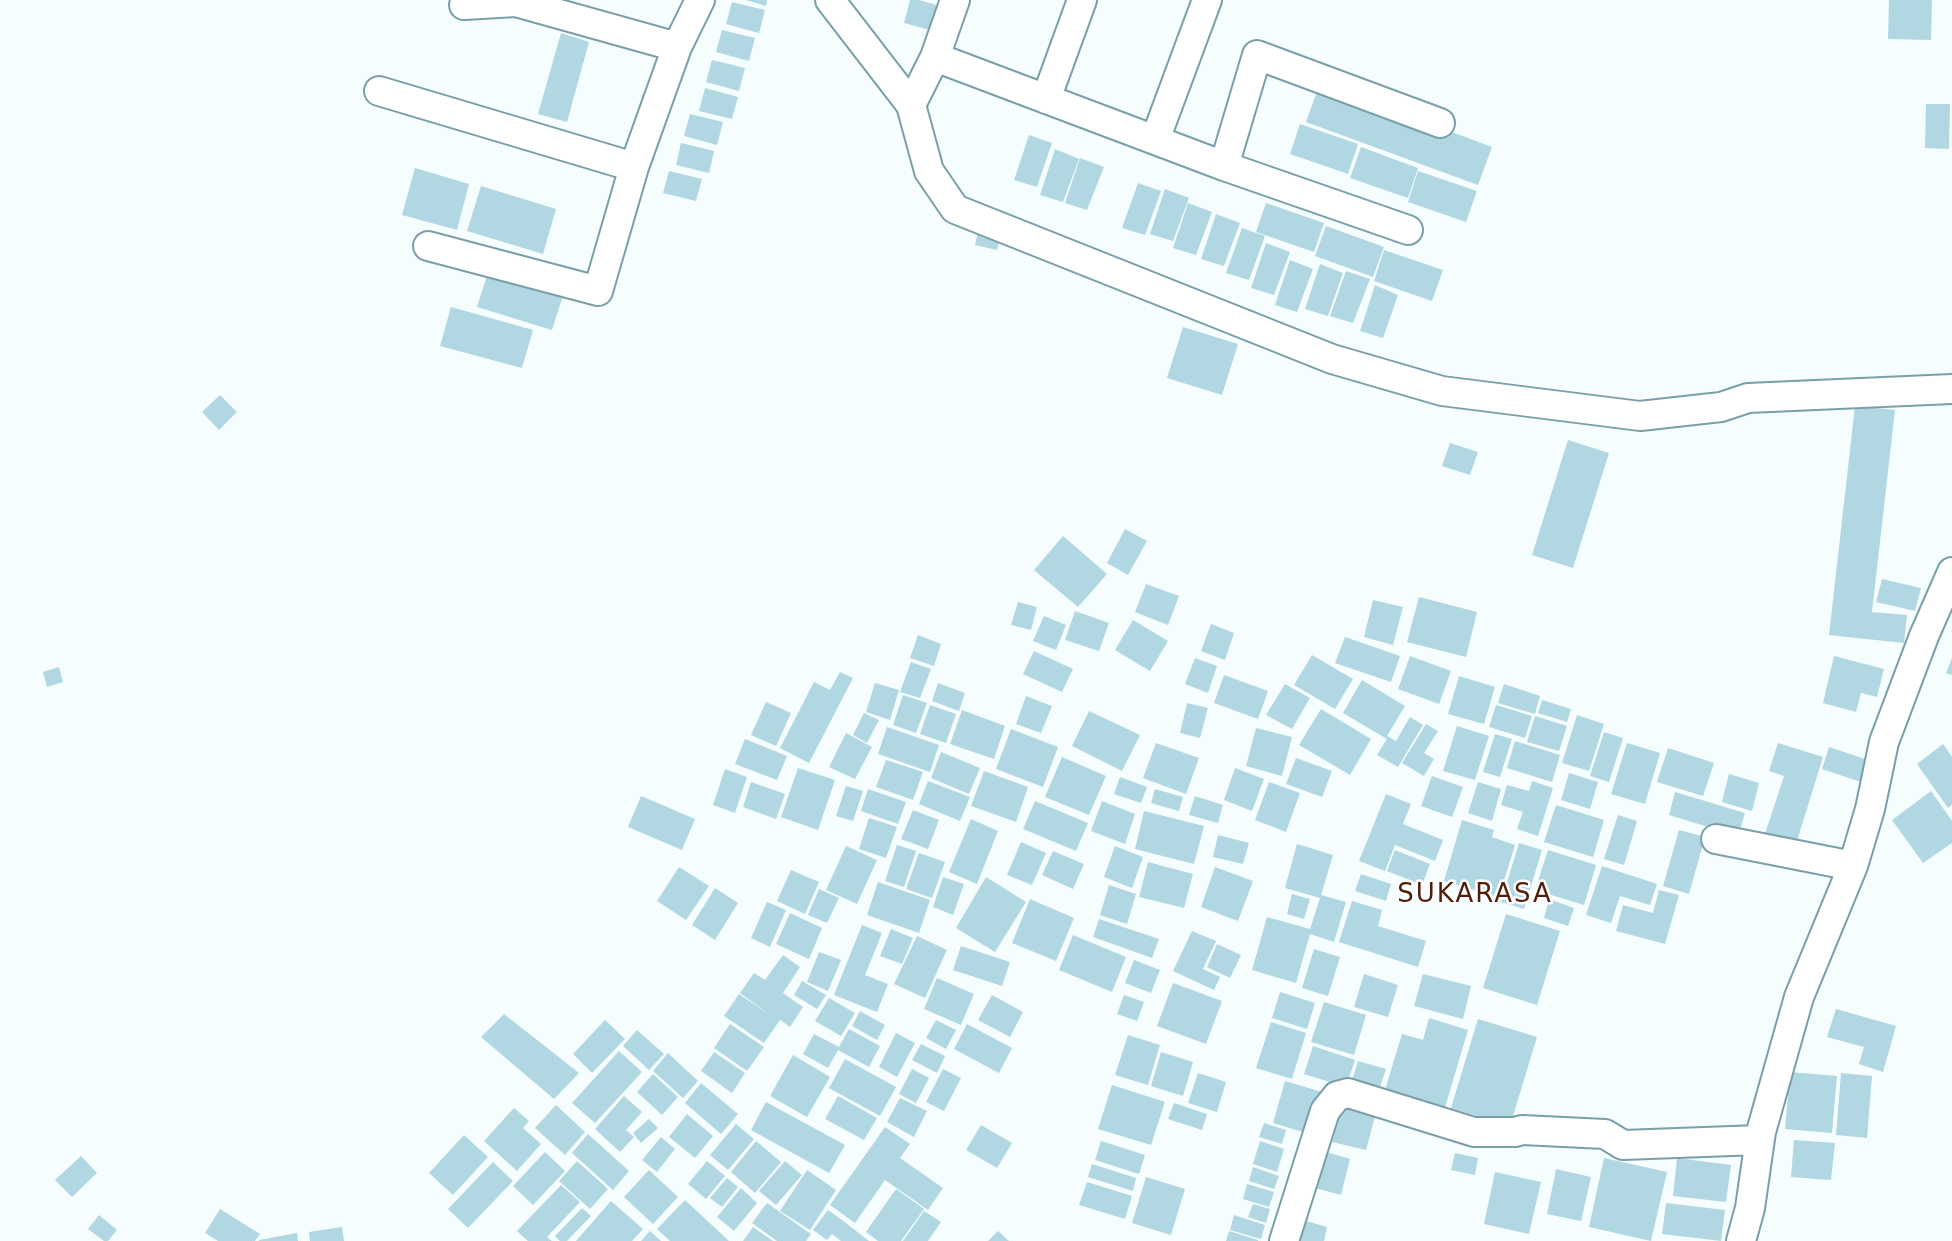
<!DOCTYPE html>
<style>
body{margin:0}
canvas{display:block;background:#f5fdff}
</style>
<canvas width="1952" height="1241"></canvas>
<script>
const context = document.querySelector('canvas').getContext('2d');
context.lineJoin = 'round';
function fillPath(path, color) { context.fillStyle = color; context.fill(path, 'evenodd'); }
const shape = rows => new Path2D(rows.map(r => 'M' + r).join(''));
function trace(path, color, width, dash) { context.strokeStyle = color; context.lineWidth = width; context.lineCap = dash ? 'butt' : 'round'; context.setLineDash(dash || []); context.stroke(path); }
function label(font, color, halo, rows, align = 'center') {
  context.font = font + ' "DejaVu Sans",sans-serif'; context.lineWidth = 5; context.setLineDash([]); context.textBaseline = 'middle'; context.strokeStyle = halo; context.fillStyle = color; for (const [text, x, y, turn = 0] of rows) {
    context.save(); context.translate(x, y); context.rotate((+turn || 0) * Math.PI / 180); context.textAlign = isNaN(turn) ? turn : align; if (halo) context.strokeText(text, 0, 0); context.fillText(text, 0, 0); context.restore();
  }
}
fillPath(shape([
 [746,0,767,0,766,6],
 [910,0,919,0,944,7,937,32,904,23],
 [1889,0,1932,0,1931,40,1888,39],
 [732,2,765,10,759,33,726,24],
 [722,30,755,38,749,61,716,52],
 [561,33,589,42,567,122,538,114],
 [712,60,745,68,739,91,706,82],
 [1320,83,1492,147,1478,185,1306,122],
 [705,88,738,97,732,119,699,111],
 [1926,104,1950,104,1949,149,1925,148],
 [690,114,723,122,717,145,684,136],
 [1300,124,1358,144,1348,174,1290,154],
 [1029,135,1052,143,1037,187,1014,180],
 [681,143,714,151,709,173,676,165],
 [1361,147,1418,168,1408,198,1350,178],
 [1055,149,1079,159,1063,202,1040,195],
 [1080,158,1104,167,1087,210,1065,203],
 [415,168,469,184,457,230,402,215],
 [669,171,702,179,696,201,663,193],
 [1418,171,1477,191,1466,222,1408,202],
 [1138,183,1161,191,1145,235,1122,228],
 [481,186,556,209,543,254,467,231],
 [1165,189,1189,198,1173,241,1150,234],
 [1188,203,1212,212,1196,255,1173,248],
 [1266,203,1324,223,1314,252,1256,232],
 [1216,214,1240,223,1224,266,1201,259],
 [1326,226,1384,247,1373,277,1315,256],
 [979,227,1001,232,997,250,975,245],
 [1242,228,1265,236,1249,280,1226,273],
 [1266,243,1290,252,1274,295,1251,288],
 [1384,250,1443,270,1432,301,1374,281],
 [1290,260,1313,269,1297,312,1275,305],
 [491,263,566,286,552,330,477,307],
 [1320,264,1343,273,1328,316,1305,309],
 [1346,271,1370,279,1353,323,1330,316],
 [1375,285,1398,295,1383,338,1360,331],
 [451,307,533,330,522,368,440,346],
 [1183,327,1238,344,1222,395,1167,378],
 [220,395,237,412,219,430,202,412],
 [1855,406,1895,410,1872,612,1907,615,1904,643,1829,635],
 [1568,440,1609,453,1573,568,1532,555],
 [1450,443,1478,452,1470,475,1442,466],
 [1125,529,1147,541,1128,575,1107,563],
 [1063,536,1107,574,1078,607,1034,570],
 [1882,579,1921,588,1915,611,1876,602],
 [1146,584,1179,596,1168,625,1135,612],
 [1419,597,1477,612,1466,657,1407,642],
 [1373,600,1403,607,1393,645,1364,637],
 [1018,602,1037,607,1031,630,1011,625],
 [1075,611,1109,623,1099,651,1065,640],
 [1044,616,1066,625,1056,650,1033,641],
 [1133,620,1168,641,1150,671,1115,650],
 [1211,624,1234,633,1225,660,1201,651],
 [918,635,941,644,934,666,910,658],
 [1345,637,1400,656,1391,682,1335,663],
 [1034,651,1073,669,1062,692,1023,674],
 [1312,655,1353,679,1335,709,1294,685],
 [1410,656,1451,671,1439,704,1398,689],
 [1834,656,1884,669,1877,697,1861,693,1856,712,1823,703],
 [1195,658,1217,666,1208,693,1185,684],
 [1952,658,1952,675,1946,673],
 [911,662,931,669,920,698,900,692],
 [59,667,63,682,47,687,43,672],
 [840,672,853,678,809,763,780,748,814,682,830,690],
 [1224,675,1268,691,1258,719,1214,703],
 [1459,676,1495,687,1484,724,1448,714],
 [1362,680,1405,706,1387,736,1396,741,1410,717,1423,725,1398,767,1377,755,1387,739,1343,713],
 [875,683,899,690,890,720,866,712],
 [938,683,965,693,959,711,932,701],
 [1285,684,1310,698,1292,729,1266,715],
 [1504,684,1540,696,1535,714,1498,703],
 [903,695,927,703,916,733,893,725],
 [1026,696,1052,706,1041,733,1016,724],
 [1542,700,1571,709,1567,722,1538,713],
 [766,702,791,713,776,746,751,735],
 [1187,703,1208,708,1200,738,1180,733],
 [930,705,956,714,946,743,920,734],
 [1496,705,1532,716,1525,738,1489,727],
 [1321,709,1371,739,1350,775,1299,745],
 [962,710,1005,726,994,759,950,744],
 [1089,711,1140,735,1122,771,1072,746],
 [864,713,879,720,867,743,853,735],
 [1577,715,1604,724,1589,771,1562,763],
 [1535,716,1567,726,1559,751,1527,742],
 [1426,724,1438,731,1424,753,1434,759,1424,776,1402,763],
 [1457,726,1489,736,1475,780,1443,771],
 [887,727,939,745,930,772,878,754],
 [1256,728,1292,737,1282,776,1246,766],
 [1011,729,1058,747,1043,787,996,769],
 [1604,732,1623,738,1609,782,1590,776],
 [846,733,872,747,855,779,829,767],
 [1495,734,1512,739,1500,777,1483,772],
 [745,739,787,756,777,780,735,764],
 [1515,741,1560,755,1552,782,1507,768],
 [1156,743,1199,758,1186,794,1143,778],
 [1627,743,1660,753,1645,804,1611,794],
 [1778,743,1823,757,1796,844,1765,834,1784,776,1769,771],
 [1943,744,1952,757,1952,805,1948,808,1917,764],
 [1829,747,1868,760,1861,782,1822,769],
 [1668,748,1714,763,1703,796,1657,782],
 [941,752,980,768,969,794,931,778],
 [1062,757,1106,776,1089,815,1045,797],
 [1296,758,1332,771,1322,797,1286,784],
 [886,760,923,772,913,800,876,787],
 [798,768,835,780,818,830,781,817],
 [1235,768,1264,779,1252,811,1224,800],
 [725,769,747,777,735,813,713,805],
 [984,771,1028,787,1016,822,971,806],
 [1569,773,1598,782,1590,809,1561,800],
 [1729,774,1759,783,1752,811,1722,802],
 [1432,776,1463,787,1452,817,1421,806],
 [1120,777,1147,787,1141,803,1114,794],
 [928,781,970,797,960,821,919,804],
 [1532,781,1553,788,1538,836,1517,829,1523,812,1501,805,1507,785,1529,791],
 [751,782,785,794,776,819,743,807],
 [1269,782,1300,793,1286,832,1255,820],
 [1478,782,1501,789,1492,821,1468,813],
 [846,786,863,791,853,821,836,816],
 [868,789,906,802,898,824,861,811],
 [1155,789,1183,797,1179,811,1151,803],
 [1931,791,1952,821,1952,843,1923,863,1892,820],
 [1675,792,1745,813,1738,836,1669,815],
 [1386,794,1411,804,1403,824,1443,840,1435,861,1395,845,1385,871,1359,861],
 [641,796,695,819,682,850,628,827],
 [1195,796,1223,805,1218,823,1189,815],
 [1035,801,1088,823,1076,851,1023,829],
 [1102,801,1135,814,1125,844,1091,831],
 [1556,805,1604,820,1593,857,1544,842],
 [913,810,939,820,928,849,901,839],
 [1144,811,1204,826,1194,864,1135,849],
 [1618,815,1637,821,1624,865,1604,859],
 [869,818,897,827,886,858,859,849],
 [971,819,998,831,977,884,949,872],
 [1462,820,1494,830,1492,837,1515,845,1499,897,1444,881],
 [1679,830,1705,837,1689,894,1663,886],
 [1218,835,1249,843,1243,864,1213,857],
 [1021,842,1046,853,1032,885,1007,875],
 [1519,843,1542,850,1524,909,1501,902],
 [1297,844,1333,855,1321,895,1346,902,1334,942,1310,934,1296,983,1252,970,1267,917,1310,929,1320,898,1285,888],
 [897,845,916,851,904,887,885,881],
 [846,846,877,860,857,904,826,890],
 [1115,846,1143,857,1132,888,1104,877],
 [1395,850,1430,864,1422,885,1387,871],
 [1548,850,1596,865,1584,905,1535,890],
 [1053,851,1084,864,1073,889,1042,875],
 [919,853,945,862,932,898,906,889],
 [1148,862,1193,874,1184,908,1139,897],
 [1602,866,1657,884,1650,905,1620,896,1611,923,1586,915],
 [679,867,709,886,686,920,657,901],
 [1215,867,1253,881,1238,921,1201,907],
 [791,870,819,882,805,914,777,901],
 [1361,874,1391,884,1386,901,1355,891],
 [943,877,964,884,953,915,933,907],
 [986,877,1026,902,995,952,956,928],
 [878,882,930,900,919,933,867,915],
 [1109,885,1136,894,1127,924,1100,915],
 [715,888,738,903,715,940,692,925],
 [819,889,839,898,827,923,808,915],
 [1659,890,1679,895,1665,944,1616,931,1623,905,1653,913],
 [1292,894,1310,899,1304,919,1287,914],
 [1030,899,1074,918,1056,961,1012,943],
 [1549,899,1574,908,1568,926,1544,918],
 [1352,901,1382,910,1378,926,1426,941,1418,967,1339,942],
 [767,902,786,910,770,947,751,938],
 [790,913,822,928,809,959,776,944],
 [1506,914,1560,931,1537,1005,1483,988],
 [1099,919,1159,939,1152,958,1093,937],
 [862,925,882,933,865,975,888,984,877,1012,834,995],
 [891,929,913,938,902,964,880,956],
 [1192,931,1216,941,1203,969,1220,977,1214,990,1173,971],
 [1073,935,1126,957,1112,992,1059,970],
 [917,936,947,950,925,998,894,984],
 [1217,944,1241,955,1230,978,1207,967],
 [961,946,1010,962,1002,986,953,970],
 [1314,949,1340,957,1328,996,1302,988],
 [819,952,841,960,828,991,807,982],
 [783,955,800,967,783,993,803,1007,790,1027,780,1020,764,1043,724,1016,739,994,770,1015,740,993,754,973,765,980],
 [1134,960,1160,970,1151,993,1125,983],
 [1364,974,1398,985,1388,1017,1354,1007],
 [1423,974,1471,986,1463,1019,1414,1006],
 [937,978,974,994,961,1025,924,1009],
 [802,981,826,995,817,1009,794,995],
 [1173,983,1222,1001,1206,1044,1157,1026],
 [1280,992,1315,1003,1307,1029,1272,1018],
 [992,995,1023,1012,1010,1037,978,1020],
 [1124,995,1144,1002,1137,1021,1117,1014],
 [829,998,855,1013,841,1036,815,1021],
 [1324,1002,1366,1015,1354,1055,1311,1042],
 [1836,1009,1896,1026,1883,1072,1859,1064,1864,1047,1827,1037],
 [860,1011,885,1025,877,1040,852,1026],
 [504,1014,579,1073,554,1099,481,1037],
 [1429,1018,1468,1030,1444,1111,1384,1093,1402,1034,1423,1040],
 [1478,1019,1537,1037,1510,1126,1451,1108],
 [605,1020,625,1039,592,1073,573,1054],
 [936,1020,956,1030,946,1049,926,1038],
 [1271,1022,1306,1033,1292,1079,1256,1068],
 [730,1024,764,1047,747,1071,714,1048],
 [967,1024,1012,1048,999,1073,954,1049],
 [849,1029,880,1046,869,1067,838,1050,828,1068,803,1054,814,1034,839,1047],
 [637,1030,664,1054,649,1070,623,1046],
 [896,1033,915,1043,897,1077,879,1067],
 [1128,1035,1160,1045,1148,1085,1115,1075],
 [921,1044,945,1056,937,1073,912,1060],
 [1313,1046,1355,1060,1346,1087,1304,1074],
 [619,1051,642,1072,595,1123,572,1103],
 [714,1052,745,1073,732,1093,701,1071],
 [1161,1052,1193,1062,1183,1096,1151,1086],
 [668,1053,698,1081,683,1098,653,1071],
 [793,1055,830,1077,807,1117,770,1096],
 [845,1059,896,1087,880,1116,829,1088],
 [1358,1061,1386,1069,1378,1093,1351,1084],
 [912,1069,929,1078,916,1103,899,1094],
 [943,1069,961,1078,944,1111,926,1102],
 [1790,1072,1837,1076,1832,1133,1785,1129],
 [1198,1073,1226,1082,1217,1112,1188,1103],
 [1841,1073,1872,1076,1867,1138,1836,1135],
 [653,1074,678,1097,662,1115,637,1092],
 [1285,1081,1322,1092,1310,1134,1273,1123],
 [701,1083,738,1114,721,1134,685,1103],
 [1112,1085,1165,1102,1151,1145,1098,1129],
 [624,1096,642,1112,626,1130,634,1137,620,1152,595,1129],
 [838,1096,877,1118,864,1140,825,1119],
 [900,1098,927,1111,914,1137,887,1122],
 [1345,1100,1377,1109,1366,1150,1332,1142],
 [766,1102,845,1145,829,1173,751,1130],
 [1174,1103,1207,1114,1202,1130,1168,1119],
 [556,1105,585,1132,565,1155,535,1128],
 [514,1108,529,1121,523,1128,541,1144,517,1171,484,1141],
 [687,1114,713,1136,695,1158,669,1137],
 [649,1119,658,1128,641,1143,633,1133],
 [1264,1123,1286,1130,1282,1144,1259,1137],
 [736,1124,754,1139,728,1170,710,1155],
 [981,1125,1012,1143,997,1168,966,1150],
 [885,1127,910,1144,900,1158,943,1188,928,1210,885,1180,855,1223,830,1205],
 [588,1134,629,1171,613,1190,572,1153],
 [464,1135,488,1157,453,1195,429,1173],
 [661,1137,675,1149,657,1172,642,1160],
 [1794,1140,1835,1143,1831,1180,1791,1177],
 [756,1141,781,1162,755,1193,731,1172],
 [1101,1141,1145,1155,1139,1174,1095,1160],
 [1260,1141,1284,1149,1277,1172,1253,1164],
 [545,1152,565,1171,533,1205,513,1186],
 [1326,1152,1350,1159,1341,1195,1315,1188],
 [1455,1153,1478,1158,1475,1175,1451,1170],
 [81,1156,97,1173,72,1197,55,1180],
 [1604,1158,1667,1172,1651,1241,1589,1227],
 [1677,1158,1731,1165,1726,1202,1673,1196],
 [577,1161,608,1189,590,1209,559,1181],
 [707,1161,725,1176,706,1199,688,1184],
 [785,1161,802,1175,776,1205,759,1191],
 [493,1162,513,1181,468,1228,448,1209],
 [1092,1164,1136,1178,1133,1191,1088,1177],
 [1253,1167,1279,1176,1274,1189,1249,1181],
 [1556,1169,1591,1177,1581,1221,1547,1214],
 [649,1170,678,1197,653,1224,624,1197],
 [807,1170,836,1190,810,1230,780,1211],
 [1495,1172,1541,1182,1529,1234,1484,1224],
 [1146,1177,1185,1189,1171,1235,1132,1223],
 [727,1178,738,1187,722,1207,710,1198],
 [1087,1182,1132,1196,1125,1219,1079,1205],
 [1247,1184,1274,1192,1269,1207,1243,1199],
 [561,1185,580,1202,547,1237,552,1241,528,1241,517,1231],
 [741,1188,757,1203,734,1231,717,1217],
 [896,1189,924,1209,901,1241,878,1241,866,1232],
 [685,1200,729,1241,670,1241,657,1229],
 [611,1201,643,1229,632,1241,576,1241],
 [767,1203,811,1234,806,1241,777,1241,752,1223],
 [1666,1203,1725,1210,1721,1241,1662,1234],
 [1253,1204,1270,1209,1266,1223,1248,1217],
 [582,1208,591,1216,567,1241,560,1241,555,1236],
 [220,1209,260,1234,255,1241,218,1241,205,1233],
 [828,1210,842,1220,869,1241,841,1241,832,1234,827,1240,813,1230],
 [924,1211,941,1222,928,1241,903,1241],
 [99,1215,117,1230,108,1241,104,1241,88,1229],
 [1234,1215,1265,1225,1261,1239,1230,1230],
 [1306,1221,1327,1227,1324,1241,1300,1241],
 [342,1227,344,1241,310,1241,309,1232],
 [753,1227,773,1241,743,1241],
 [650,1231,661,1241,641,1241],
 [998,1231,1009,1241,988,1241],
 [1229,1231,1258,1240,1258,1241,1226,1241],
 [297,1233,298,1241,259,1241,259,1240]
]), '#b0d7e2');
const minor = shape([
 [830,0,911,105,929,171,955,209,1332,359,1442,391,1640,416,1721,407,1748,398,1952,389],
 [464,5,516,2,677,47],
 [935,57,1224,166,1408,230],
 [379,91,634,167],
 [1046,99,1082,0],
 [911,105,935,57,955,0],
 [1155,140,1207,0],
 [1224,166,1257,55,1440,123],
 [428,246,598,291,634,167,677,47,700,0],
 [1716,839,1853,866],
 [1284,1241,1325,1111,1337,1096,1348,1093,1474,1132,1515,1132,1522,1130,1605,1134,1623,1145,1759,1140],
 [1741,1241,1750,1208,1761,1132,1799,997,1853,866,1870,809,1884,742,1924,636,1952,572]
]);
trace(minor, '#799fa9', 32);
trace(minor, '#fff', 28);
context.letterSpacing = '2px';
label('26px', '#501f0b', '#fff', [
 ["SUKARASA",1475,895]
]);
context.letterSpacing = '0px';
</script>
